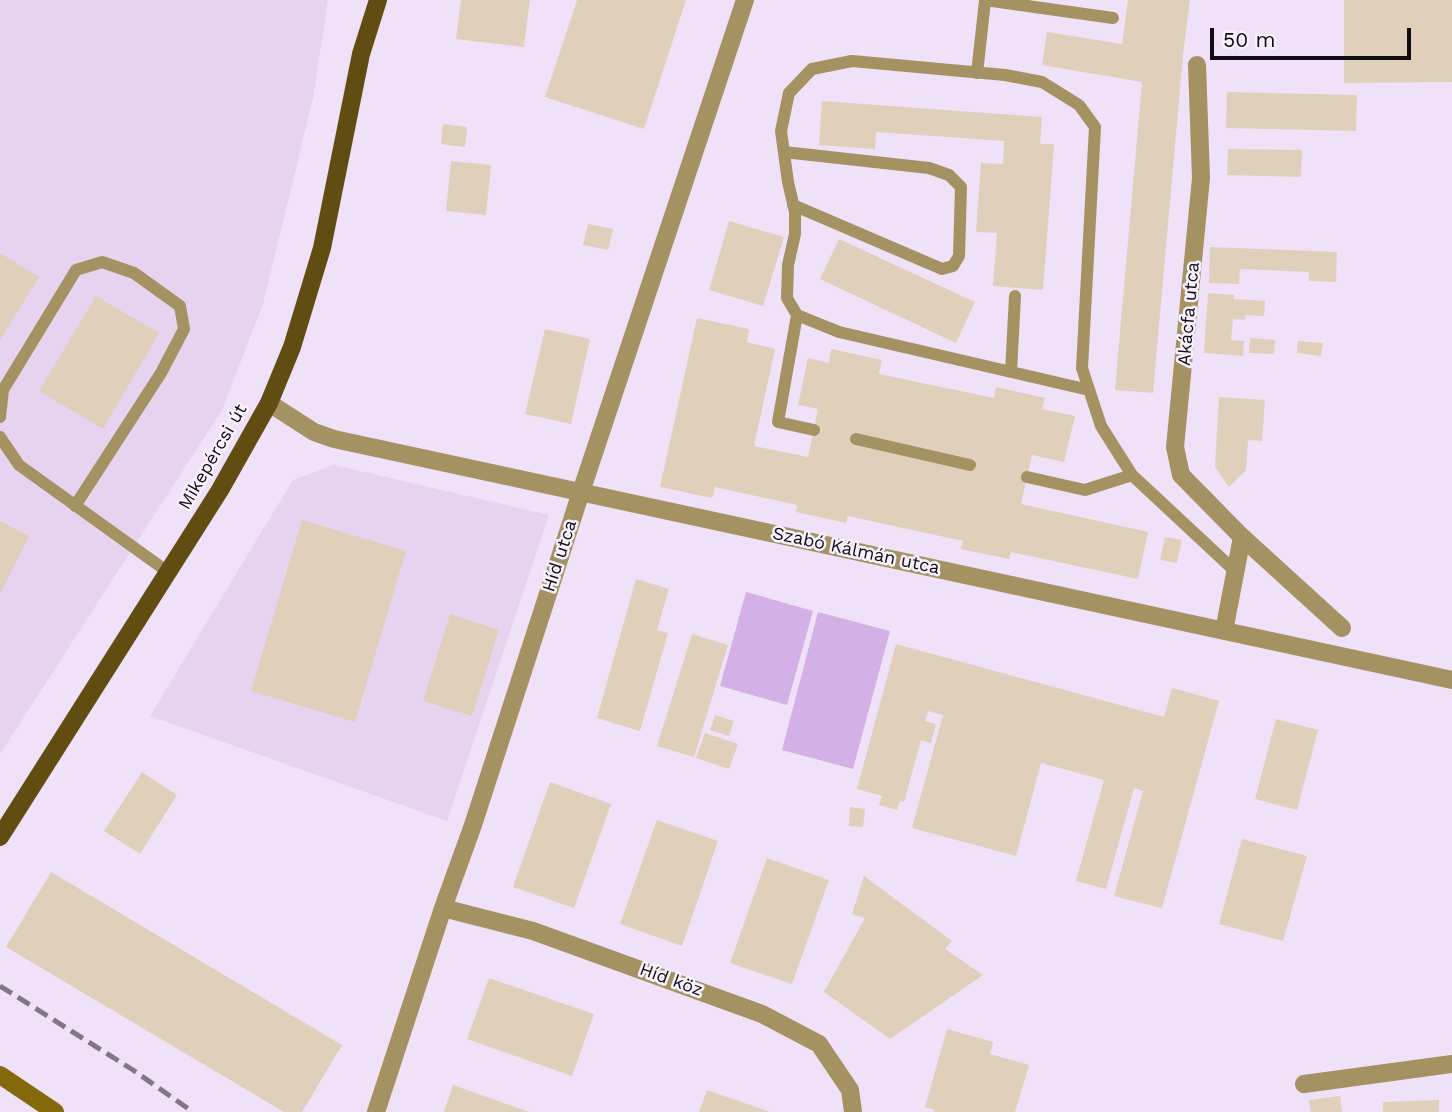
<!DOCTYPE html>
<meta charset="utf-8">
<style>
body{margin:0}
#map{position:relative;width:1452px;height:1112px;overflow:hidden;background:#efe1f7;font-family:"Work Sans",sans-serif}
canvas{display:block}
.scale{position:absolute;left:1210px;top:28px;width:201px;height:32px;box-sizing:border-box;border:4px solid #110c13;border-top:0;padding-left:9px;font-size:21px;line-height:24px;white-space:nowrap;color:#110c13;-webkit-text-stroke:5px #f9f1fe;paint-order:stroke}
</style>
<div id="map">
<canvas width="1452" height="1112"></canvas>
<div class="scale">50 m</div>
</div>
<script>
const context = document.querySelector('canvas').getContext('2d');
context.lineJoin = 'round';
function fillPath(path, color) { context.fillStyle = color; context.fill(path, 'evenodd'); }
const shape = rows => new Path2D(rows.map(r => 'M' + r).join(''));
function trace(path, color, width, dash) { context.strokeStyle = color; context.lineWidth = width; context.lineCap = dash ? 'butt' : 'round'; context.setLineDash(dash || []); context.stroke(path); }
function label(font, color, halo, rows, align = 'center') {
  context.font = font + ' "Work Sans",sans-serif'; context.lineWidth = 5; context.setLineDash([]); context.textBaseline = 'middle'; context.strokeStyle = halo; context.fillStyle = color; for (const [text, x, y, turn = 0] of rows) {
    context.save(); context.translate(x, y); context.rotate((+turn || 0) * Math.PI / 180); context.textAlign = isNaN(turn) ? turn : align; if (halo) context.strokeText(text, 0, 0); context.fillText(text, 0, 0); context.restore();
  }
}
fillPath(shape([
 [0,0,328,0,313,98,263,304,222,410,0,754],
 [334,465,549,515,447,821,150,716,293,480]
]), '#e5d3f0');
fillPath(shape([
 [746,592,813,611,787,705,720,686],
 [818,612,890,631,853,769,782,750]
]), '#d3b0e6');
fillPath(shape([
 [461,0,530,0,524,47,456,39],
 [577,0,686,0,644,129,545,97],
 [1128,0,1190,0,1183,55,1153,393,1115,390,1142,82,1042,65,1047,32,1122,44],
 [1344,0,1452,0,1452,82,1344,83],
 [1227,92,1357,95,1356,131,1226,128],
 [822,101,1042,117,1040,144,1054,144,1043,290,993,286,997,233,976,232,981,163,1003,164,1004,141,876,132,875,149,819,145],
 [443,124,467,127,465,147,441,144],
 [1228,149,1302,150,1301,177,1227,175],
 [451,161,491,165,486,215,446,211],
 [729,221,784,237,763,306,709,290],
 [588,224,613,229,608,250,583,245],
 [839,239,975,302,956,343,820,279],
 [1210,247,1337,252,1336,282,1309,281,1309,272,1240,269,1239,284,1209,283],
 [0,253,39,277,0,340],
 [1208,293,1234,295,1234,299,1265,301,1264,316,1246,315,1245,320,1233,319,1231,340,1244,341,1243,356,1204,353],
 [96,296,159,333,103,429,39,391],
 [697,318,749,329,747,342,775,349,754,446,808,457,818,409,798,405,808,358,829,363,831,349,882,360,879,374,994,398,996,387,1045,398,1042,409,1075,416,1064,462,1032,455,1021,504,1148,532,1138,579,1011,552,1009,559,961,549,963,541,848,516,846,523,796,512,797,505,715,487,712,498,660,487],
 [545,329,590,339,571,424,525,414],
 [1250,338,1275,340,1274,354,1249,353],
 [1298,341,1323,343,1321,356,1297,353],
 [1219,397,1265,400,1262,441,1248,440,1246,470,1229,487,1215,467],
 [302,520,406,551,355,722,251,691],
 [0,521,29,536,0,594],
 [1165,537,1182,540,1177,563,1160,560],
 [636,579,669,589,657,630,668,633,640,731,597,718],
 [450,614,499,630,472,716,423,701],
 [692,634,728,645,694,757,657,746],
 [896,644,1164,717,1172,688,1219,701,1162,908,1114,896,1143,791,1134,788,1106,889,1076,881,1104,780,1041,763,1016,856,912,828,943,715,928,711,925,721,936,724,931,743,921,740,904,802,900,801,897,810,879,805,882,796,857,789],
 [715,715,734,721,729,736,710,730],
 [1276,719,1318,730,1297,810,1255,799],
 [705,733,738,744,729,769,696,758],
 [142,772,177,795,140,854,104,831],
 [550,782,611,804,574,908,513,887],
 [850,807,865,809,863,827,849,826],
 [657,820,718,841,682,946,620,924],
 [1242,839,1307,856,1283,941,1219,924],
 [767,858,829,880,792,984,730,963],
 [51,872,342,1045,302,1112,284,1112,6,947],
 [864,876,952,941,945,949,983,975,890,1039,824,992,865,918,852,914],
 [489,978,594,1014,572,1076,467,1039],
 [947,1029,993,1042,990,1054,1029,1065,1015,1112,934,1112,935,1110,925,1107],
 [453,1085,529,1112,444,1112],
 [707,1090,770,1112,699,1112],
 [1340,1096,1342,1112,1311,1112,1309,1100],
 [1439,1100,1439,1112,1383,1112,1383,1102]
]), '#e0d0bb');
trace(shape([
 [985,0,1113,18],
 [977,73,985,1],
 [784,152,929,168,949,175,961,187,959,256,953,266,942,269,793,205],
 [797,315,778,422,814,430],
 [1011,372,1015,296],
 [1089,390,839,332,797,315,787,298,788,265,795,234,795,212,788,182,781,131,789,93,812,69,852,61,1005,75,1042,82,1079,105,1095,127,1082,368,1101,426,1132,475,1236,572],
 [0,417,3,390,76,270,102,262,134,273,180,306,184,329,161,373,75,506],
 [0,437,19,465,168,572],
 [856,439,970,465],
 [1027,477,1085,490,1132,475]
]), '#a49262', 12);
trace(shape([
 [1197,65,1201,178,1175,447,1181,475,1242,537,1224,631],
 [269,403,314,432,334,439,1452,680],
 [1242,537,1342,628],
 [443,908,533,931,762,1014,819,1044,850,1090,853,1112],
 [1304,1084,1452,1064],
 [376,1112,443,908,473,825,581,492,745,0]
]), '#a49262', 18);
trace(shape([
 [0,1075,55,1112]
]), '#83680c', 18);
trace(shape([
 [0,837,220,490,269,403,292,347,322,248,361,54,378,0]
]), '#614d12', 18);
trace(shape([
 [0,986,133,1070,193,1112]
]), '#807785', 5, [14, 7]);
label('18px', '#110c13', '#f9f1fe', [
 ["Akácfa utca",1189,314,-85],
 ["Mikepércsi út",213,457,-60],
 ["Szabó Kálmán utca",856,551,12],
 ["Híd utca",560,556,-72],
 ["Híd köz",671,980,20]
]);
</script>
